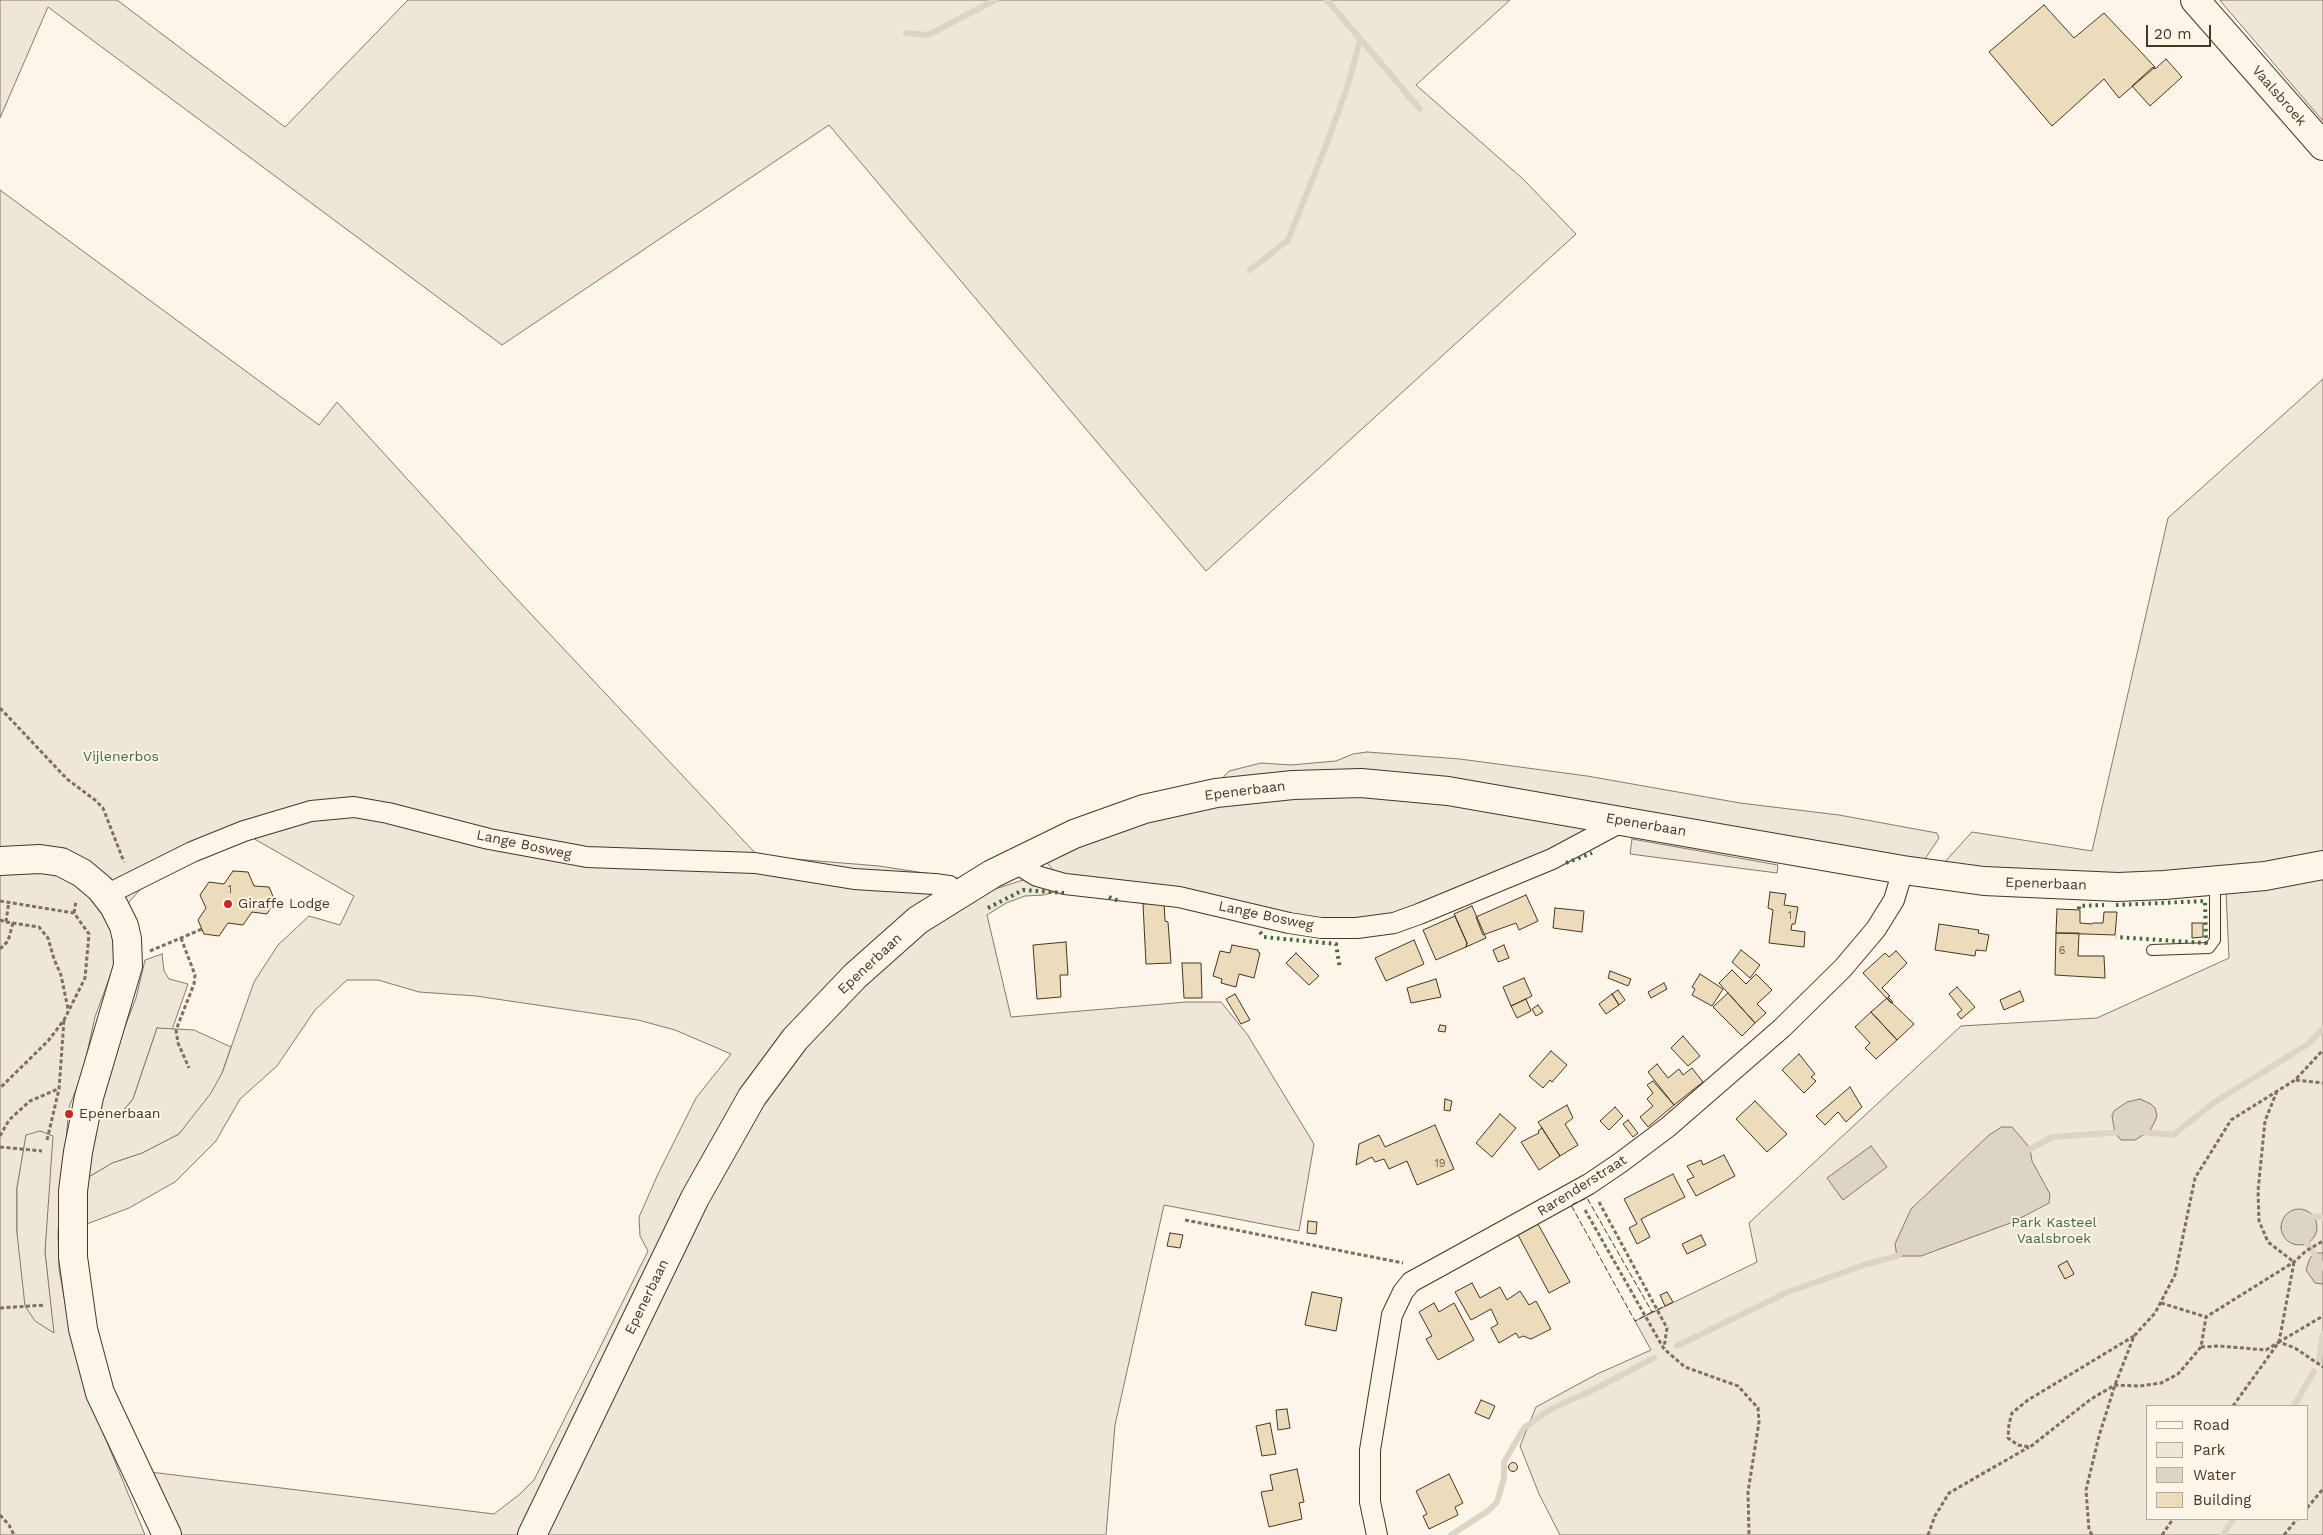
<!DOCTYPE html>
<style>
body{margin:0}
#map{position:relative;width:2323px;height:1535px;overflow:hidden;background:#fbf6e9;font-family:"Work Sans",sans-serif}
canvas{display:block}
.legend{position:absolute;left:2146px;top:1405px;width:162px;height:115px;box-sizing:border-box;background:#fbf6e9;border:1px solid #b4a999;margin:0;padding:6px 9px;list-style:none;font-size:15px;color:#4a3520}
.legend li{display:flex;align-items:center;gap:10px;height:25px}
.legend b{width:25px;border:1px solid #b4a999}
.scale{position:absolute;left:2146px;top:25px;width:65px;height:22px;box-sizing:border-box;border:2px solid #4a3520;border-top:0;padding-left:6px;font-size:15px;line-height:18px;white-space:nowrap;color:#4a3520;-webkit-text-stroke:4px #fbf6e9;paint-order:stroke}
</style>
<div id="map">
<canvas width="2323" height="1535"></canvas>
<ul class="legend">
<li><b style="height:6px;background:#fbf6e9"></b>Road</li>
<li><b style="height:14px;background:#ede6d9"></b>Park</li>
<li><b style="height:14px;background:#dcd4c6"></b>Water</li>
<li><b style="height:14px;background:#ecdcbc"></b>Building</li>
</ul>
<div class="scale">20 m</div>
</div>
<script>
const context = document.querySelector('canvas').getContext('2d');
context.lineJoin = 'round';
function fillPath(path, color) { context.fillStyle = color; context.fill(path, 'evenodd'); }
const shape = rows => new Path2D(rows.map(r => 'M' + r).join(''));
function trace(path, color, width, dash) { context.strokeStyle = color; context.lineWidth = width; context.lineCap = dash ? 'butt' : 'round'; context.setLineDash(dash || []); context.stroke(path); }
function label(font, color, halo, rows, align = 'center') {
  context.font = font + ' "Work Sans",sans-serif'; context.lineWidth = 4; context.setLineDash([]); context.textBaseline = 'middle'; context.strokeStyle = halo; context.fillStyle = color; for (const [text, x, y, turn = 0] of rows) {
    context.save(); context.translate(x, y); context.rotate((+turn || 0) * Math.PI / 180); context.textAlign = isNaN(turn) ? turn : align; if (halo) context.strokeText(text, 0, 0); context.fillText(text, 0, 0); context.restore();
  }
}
const green = shape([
 [0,0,117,0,285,127,408,0,1510,0,1416,85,1523,179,1576,234,1206,571,829,125,502,345,48,7,0,118,0,0],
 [2220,0,2323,0,2323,121,2223,4,2220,0],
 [0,190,319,425,337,402,514,596,758,856,879,866,964,879,995,889,1026,879,1064,889,1044,895,1025,896,1006,903,987,915,1011,1017,1186,1002,1221,1002,1247,1034,1314,1144,1299,1231,1164,1205,1115,1425,1106,1535,180,1535,150,1472,494,1514,520,1494,534,1480,648,1251,640,1236,639,1217,658,1174,696,1098,731,1054,675,1030,638,1020,476,996,419,992,378,980,347,980,315,1010,277,1066,240,1099,216,1141,175,1182,129,1208,84,1225,87,1178,112,1163,142,1153,179,1134,222,1073,254,982,278,945,309,916,340,925,354,896,251,837,174,866,145,884,130,901,113,925,117,957,95,1017,82,1075,69,1107,58,1233,59,1269,66,1308,73,1346,91,1403,145,1535,0,1535,0,190],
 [26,1136,46,1228,45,1252,53,1332,17,1233,17,1188,26,1136],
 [2323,379,2323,858,2176,876,1941,866,1972,832,2092,851,2168,518,2323,379],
 [1367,752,1460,759,1587,776,1740,803,1839,815,1937,833,1939,838,1923,862,1630,829,1377,919,1334,923,1056,873,1047,863,1050,858,1218,783,1229,771,1261,763,1291,765,1336,761,1353,754,1367,752],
 [1632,839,1778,865,1777,873,1630,854,1632,839],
 [2323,873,2323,1535,1560,1535,1539,1494,1520,1446,1536,1407,1597,1374,1651,1350,1635,1321,1757,1262,1749,1223,1961,1026,2097,1018,2229,958,2226,891,2323,873],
 [2147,1406,2307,1406,2307,1519,2147,1519,2147,1406],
 [162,954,164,971,169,979,188,984,172,1030,157,1028,133,1099,121,1113,111,1115,96,1111,111,1063,136,998,145,960,162,954]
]);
fillPath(green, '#ede6d9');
trace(green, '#887966', 1);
const parking = shape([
 [157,1028,194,1030,231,1047,222,1073,211,1093,179,1134,142,1153,112,1163,87,1178,96,1111,111,1115,121,1114,133,1099,157,1028],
 [40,1131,53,1136,45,1252,54,1333,35,1321,25,1306,17,1233,17,1188,26,1135,40,1131]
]);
fillPath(parking, '#ede7d9');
trace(parking, '#887966', 1);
const water = shape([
 [2140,1099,2151,1104,2155,1108,2157,1116,2155,1121,2150,1131,2135,1140,2121,1140,2115,1133,2112,1116,2114,1111,2127,1102,2140,1099],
 [2002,1127,2012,1127,2030,1148,2032,1161,2050,1194,2049,1203,2013,1222,1921,1256,1897,1256,1895,1244,1911,1209,1989,1135,2002,1127],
 [1871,1146,1887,1167,1843,1200,1827,1178,1871,1146],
 '2281 1227a18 18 0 1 1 36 0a18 18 0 1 1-36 0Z',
 [2315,1253,2323,1253,2323,1284,2315,1283,2306,1270,2310,1258,2315,1253]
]);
fillPath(water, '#dcd4c6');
trace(water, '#887966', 1);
trace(shape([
 [1327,0,1420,109],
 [906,33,928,35,995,0],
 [1250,270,1288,240,1325,148,1348,85,1360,40],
 [2141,1132,2173,1135,2215,1102,2308,1044,2323,1029],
 [2023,1153,2052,1137,2124,1132],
 [2308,1218,2318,1216,2323,1218],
 [2304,1239,2323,1267],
 [1677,1346,1788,1292,1867,1264,1897,1256,1903,1251],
 [2319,1360,2323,1334],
 [2294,1406,2314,1371],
 [1451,1535,1488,1511,1497,1502,1504,1478,1504,1462,1524,1428,1551,1409,1595,1389,1654,1358],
 [2223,1535,2233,1519]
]), '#dcd4c6', 6);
const building = shape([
 [2044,5,2074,38,2104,13,2155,67,2119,98,2104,79,2052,126,1989,52,2044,5],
 [2166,59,2182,77,2150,106,2132,86,2153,67,2155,69,2166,59],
 [233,871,248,872,254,886,269,887,275,901,267,914,252,912,243,925,228,923,219,936,204,934,198,920,206,908,200,895,209,882,224,884,233,871],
 [1770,892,1786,894,1784,905,1798,907,1795,924,1792,924,1791,930,1805,932,1804,947,1769,943,1773,910,1768,908,1770,892],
 [1526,895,1538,921,1519,930,1516,923,1483,935,1476,917,1526,895],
 [1164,902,1165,921,1168,922,1171,963,1146,964,1143,904,1164,902],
 [1472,906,1486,938,1466,947,1467,943,1454,914,1472,906],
 [1555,908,1584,911,1582,932,1553,928,1555,908],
 [2057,909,2080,910,2080,923,2092,924,2093,923,2103,923,2104,912,2117,912,2115,935,2056,933,2057,909],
 [1455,916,1467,943,1466,947,1436,960,1423,930,1455,916],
 [2192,923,2203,923,2203,937,2192,938,2192,923],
 [1939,924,1979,930,1978,933,1989,935,1986,951,1976,950,1975,956,1935,950,1939,924],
 [2056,933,2079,933,2078,956,2104,956,2105,978,2055,975,2056,933],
 [1414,940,1424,964,1386,981,1375,958,1414,940],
 [1066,942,1068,975,1060,975,1061,997,1037,999,1033,945,1066,942],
 [1232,945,1258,950,1258,952,1260,953,1254,978,1239,974,1236,987,1221,983,1222,979,1213,976,1220,951,1230,953,1232,945],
 [1504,945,1509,958,1498,962,1493,950,1504,945],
 [1741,950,1760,965,1750,978,1732,962,1741,950],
 [1896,951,1907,963,1882,988,1890,996,1888,997,1893,1002,1891,1003,1863,973,1885,953,1889,957,1896,951],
 [1296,953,1319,976,1309,985,1286,963,1296,953],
 [1182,963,1201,963,1202,998,1184,998,1182,963],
 [1732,970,1746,984,1756,974,1772,990,1757,1004,1766,1013,1755,1023,1719,983,1732,970],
 [1610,971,1631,979,1628,986,1608,978,1610,971],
 [1700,974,1723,989,1712,1006,1692,995,1695,989,1692,987,1700,974],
 [1524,978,1532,996,1511,1006,1503,987,1524,978],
 [1436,979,1441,997,1411,1003,1407,988,1436,979],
 [1664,983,1667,989,1651,998,1648,992,1664,983],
 [1957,987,1975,1007,1961,1019,1957,1014,1962,1010,1949,994,1957,987],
 [1618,990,1625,1000,1619,1005,1612,994,1618,990],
 [2020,991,2024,1001,2004,1010,2000,1000,2020,991],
 [1728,993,1755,1023,1742,1036,1713,1007,1728,993],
 [1235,994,1250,1020,1241,1024,1226,999,1235,994],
 [1612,994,1619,1005,1606,1014,1599,1004,1612,994],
 [1887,998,1914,1024,1897,1040,1871,1012,1887,998],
 [1526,999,1531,1011,1517,1018,1511,1006,1526,999],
 [1538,1005,1543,1012,1536,1016,1532,1009,1538,1005],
 [1871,1012,1897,1040,1876,1059,1865,1048,1870,1043,1855,1027,1871,1012],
 [1440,1025,1446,1026,1445,1032,1438,1031,1440,1025],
 [1683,1036,1700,1056,1688,1066,1671,1048,1683,1036],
 [1551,1051,1567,1065,1552,1082,1550,1080,1543,1088,1529,1076,1551,1051],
 [1799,1054,1815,1074,1811,1077,1816,1081,1804,1093,1782,1070,1799,1054],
 [1657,1064,1668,1078,1679,1069,1683,1075,1692,1068,1703,1082,1674,1105,1648,1072,1657,1064],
 [1653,1081,1674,1105,1648,1127,1640,1117,1653,1106,1647,1099,1653,1093,1647,1085,1653,1081],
 [1850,1087,1862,1107,1846,1122,1838,1112,1825,1125,1816,1116,1850,1087],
 [1445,1099,1452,1101,1450,1111,1444,1110,1445,1099],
 [1755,1101,1787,1134,1767,1152,1736,1119,1755,1101],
 [1567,1105,1573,1118,1565,1124,1578,1145,1560,1156,1538,1122,1567,1105],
 [1615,1107,1623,1116,1609,1130,1600,1121,1615,1107],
 [1500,1114,1516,1128,1492,1157,1476,1143,1500,1114],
 [1628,1120,1638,1133,1633,1137,1623,1124,1628,1120],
 [1435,1125,1454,1169,1417,1185,1407,1161,1389,1169,1384,1159,1375,1162,1372,1157,1356,1165,1359,1144,1379,1135,1385,1147,1435,1125],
 [1542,1128,1560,1156,1539,1170,1521,1142,1539,1133,1538,1131,1542,1128],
 [1724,1155,1735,1176,1696,1196,1687,1180,1694,1177,1687,1166,1701,1160,1703,1165,1724,1155],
 [1673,1174,1685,1197,1641,1219,1650,1237,1637,1244,1629,1228,1637,1224,1624,1199,1673,1174],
 [1308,1221,1317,1222,1316,1234,1307,1233,1308,1221],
 [1538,1224,1570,1282,1549,1293,1518,1235,1538,1224],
 [1170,1233,1183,1235,1180,1248,1167,1246,1170,1233],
 [1701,1235,1706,1245,1687,1254,1682,1244,1701,1235],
 [2067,1261,2074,1274,2065,1279,2058,1266,2067,1261],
 [1472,1283,1480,1298,1500,1287,1507,1300,1520,1291,1529,1305,1536,1301,1551,1329,1531,1339,1523,1336,1519,1338,1516,1333,1499,1343,1491,1328,1498,1324,1491,1309,1471,1320,1455,1292,1472,1283],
 [1312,1292,1342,1298,1336,1331,1305,1325,1312,1292],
 [1667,1292,1673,1302,1665,1306,1660,1295,1667,1292],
 [1434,1303,1439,1312,1454,1303,1474,1340,1438,1360,1426,1339,1432,1336,1419,1312,1434,1303],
 [1481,1400,1495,1406,1489,1419,1475,1413,1481,1400],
 [1287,1409,1290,1428,1278,1430,1276,1410,1287,1409],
 [1270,1423,1276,1454,1262,1456,1256,1426,1270,1423],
 '1508.5 1467a4.5 4.5 0 1 1 9 0a4.5 4.5 0 1 1-9 0Z',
 [1297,1469,1304,1502,1299,1503,1302,1519,1269,1527,1261,1492,1273,1490,1270,1475,1297,1469],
 [1449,1474,1463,1503,1455,1507,1458,1515,1429,1529,1423,1516,1427,1514,1416,1491,1449,1474]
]);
fillPath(building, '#ecdcbc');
trace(building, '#4a3520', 1);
const lane = shape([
 [2152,950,2209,948,2215,940,2215,882]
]);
const street = shape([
 [1014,862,1037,876,1065,884,1179,897,1289,923,1321,928,1357,928,1394,923,1419,914,1552,859,1623,821],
 [106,895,192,852,244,831,311,811,354,807,388,813,489,839,587,857,755,863,854,879,935,884,949,886,956,896],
 [1377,1535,1370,1502,1370,1450,1392,1315,1403,1292,1411,1282,1433,1270,1589,1184,1620,1163,1668,1127,1782,1028,1843,968,1876,929,1894,900,1903,870]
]);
const secondary = shape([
 [2195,0,2323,146],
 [0,861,40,859,61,862,82,873,100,888,114,906,124,926,127,939,128,966,89,1097,78,1152,73,1191,73,1257,83,1329,100,1393,167,1535],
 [532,1535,695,1198,752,1097,795,1039,855,976,918,920,992,874,1074,834,1144,809,1216,793,1293,785,1361,783,1448,791,1903,870,1984,881,2118,887,2164,885,2265,876,2323,865]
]);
trace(lane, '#4a3520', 12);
trace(street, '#4a3520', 22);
trace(secondary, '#4a3520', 30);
trace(shape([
 [0,708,67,779,95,800,103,808,124,862],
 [0,901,74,913,89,934,85,978,64,1020,48,1041,0,1088],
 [74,913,76,901],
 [0,920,6,922,9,901],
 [6,922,39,927,48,938,54,959,61,975,68,1009],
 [181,938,195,975,194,984,176,1030,178,1043,189,1068],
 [0,949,8,941,13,923],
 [150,951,202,929],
 [2296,1080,2323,1083],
 [2277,1091,2265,1121,2258,1191,2259,1221,2268,1242,2294,1262,2279,1342],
 [0,1136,9,1120,30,1101,58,1089],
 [47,1140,59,1089,64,1020],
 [0,1147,42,1151],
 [1599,1202,1667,1328,1664,1348],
 [1585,1210,1664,1349,1685,1367,1738,1386,1758,1408,1759,1422,1748,1492,1749,1535],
 [1185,1220,1403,1263],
 [2161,1303,2206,1317],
 [0,1308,45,1305],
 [2134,1336,2028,1400,2012,1413,2009,1424,2008,1438,2018,1445,2030,1447,2091,1399,2115,1385,2140,1386,2161,1383,2178,1374,2201,1347,2206,1317,2294,1262,2306,1251,2323,1241],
 [2201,1347,2219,1346,2266,1350,2279,1342,2295,1348,2323,1367],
 [2233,1406,2279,1342,2323,1316],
 [2307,1508,2323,1489],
 [0,1515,9,1525,14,1535],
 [1928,1535,1935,1516,1949,1493,2029,1447],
 [2092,1535,2089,1530,2086,1490,2099,1436,2115,1385,2134,1336,2155,1313,2175,1275,2195,1178,2231,1120,2295,1080,2323,1050],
 [2162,1535,2173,1519],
 [2284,1535,2297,1519]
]), '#7f6f5c', 3, [4, 2.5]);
trace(lane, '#fbf6e9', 10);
trace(street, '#fbf6e9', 20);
trace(secondary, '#fbf6e9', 28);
trace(shape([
 [1566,863,1592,853],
 [1109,897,1119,901],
 [2116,905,2205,901,2206,943,2116,937],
 [988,908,1023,890,1065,893],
 [2079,909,2079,906,2104,905],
 [1260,932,1264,937,1336,944,1340,969]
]), '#436837', 4, [2.5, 4]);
trace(shape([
 [1652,1312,1635,1321,1571,1205,1587,1198,1652,1312,1665,1306]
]), '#4a3520', 1, [6, 2.5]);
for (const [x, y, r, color] of [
 [228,904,5,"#c62828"],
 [69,1114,5,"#c62828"]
]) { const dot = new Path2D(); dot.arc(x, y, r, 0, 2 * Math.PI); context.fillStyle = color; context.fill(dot); trace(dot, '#fbf6e9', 2); }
label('11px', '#725f47', null, [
 ["1",230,890],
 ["1",1790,916],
 ["6",2062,951],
 ["19",1440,1164]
]);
label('14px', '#4a3520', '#fbf6e9', [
 ["Vaalsbroek",2279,96,49],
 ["Epenerbaan",1245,791,-7],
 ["Epenerbaan",1646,825,10],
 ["Lange Bosweg",524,845,12],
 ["Epenerbaan",2046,884,2],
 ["Lange Bosweg",1266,916,12],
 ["Epenerbaan",870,964,-43],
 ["Rarenderstraat",1582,1186,-32],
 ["Epenerbaan",647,1297,-64]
]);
label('14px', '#436837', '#fbf6e9', [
 ["Vijlenerbos",121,757],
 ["Park Kasteel",2054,1223],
 ["Vaalsbroek",2054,1239]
]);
label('14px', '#4a3520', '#fbf6e9', [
 ["Giraffe Lodge",238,904],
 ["Epenerbaan",79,1114]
], 'left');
</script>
